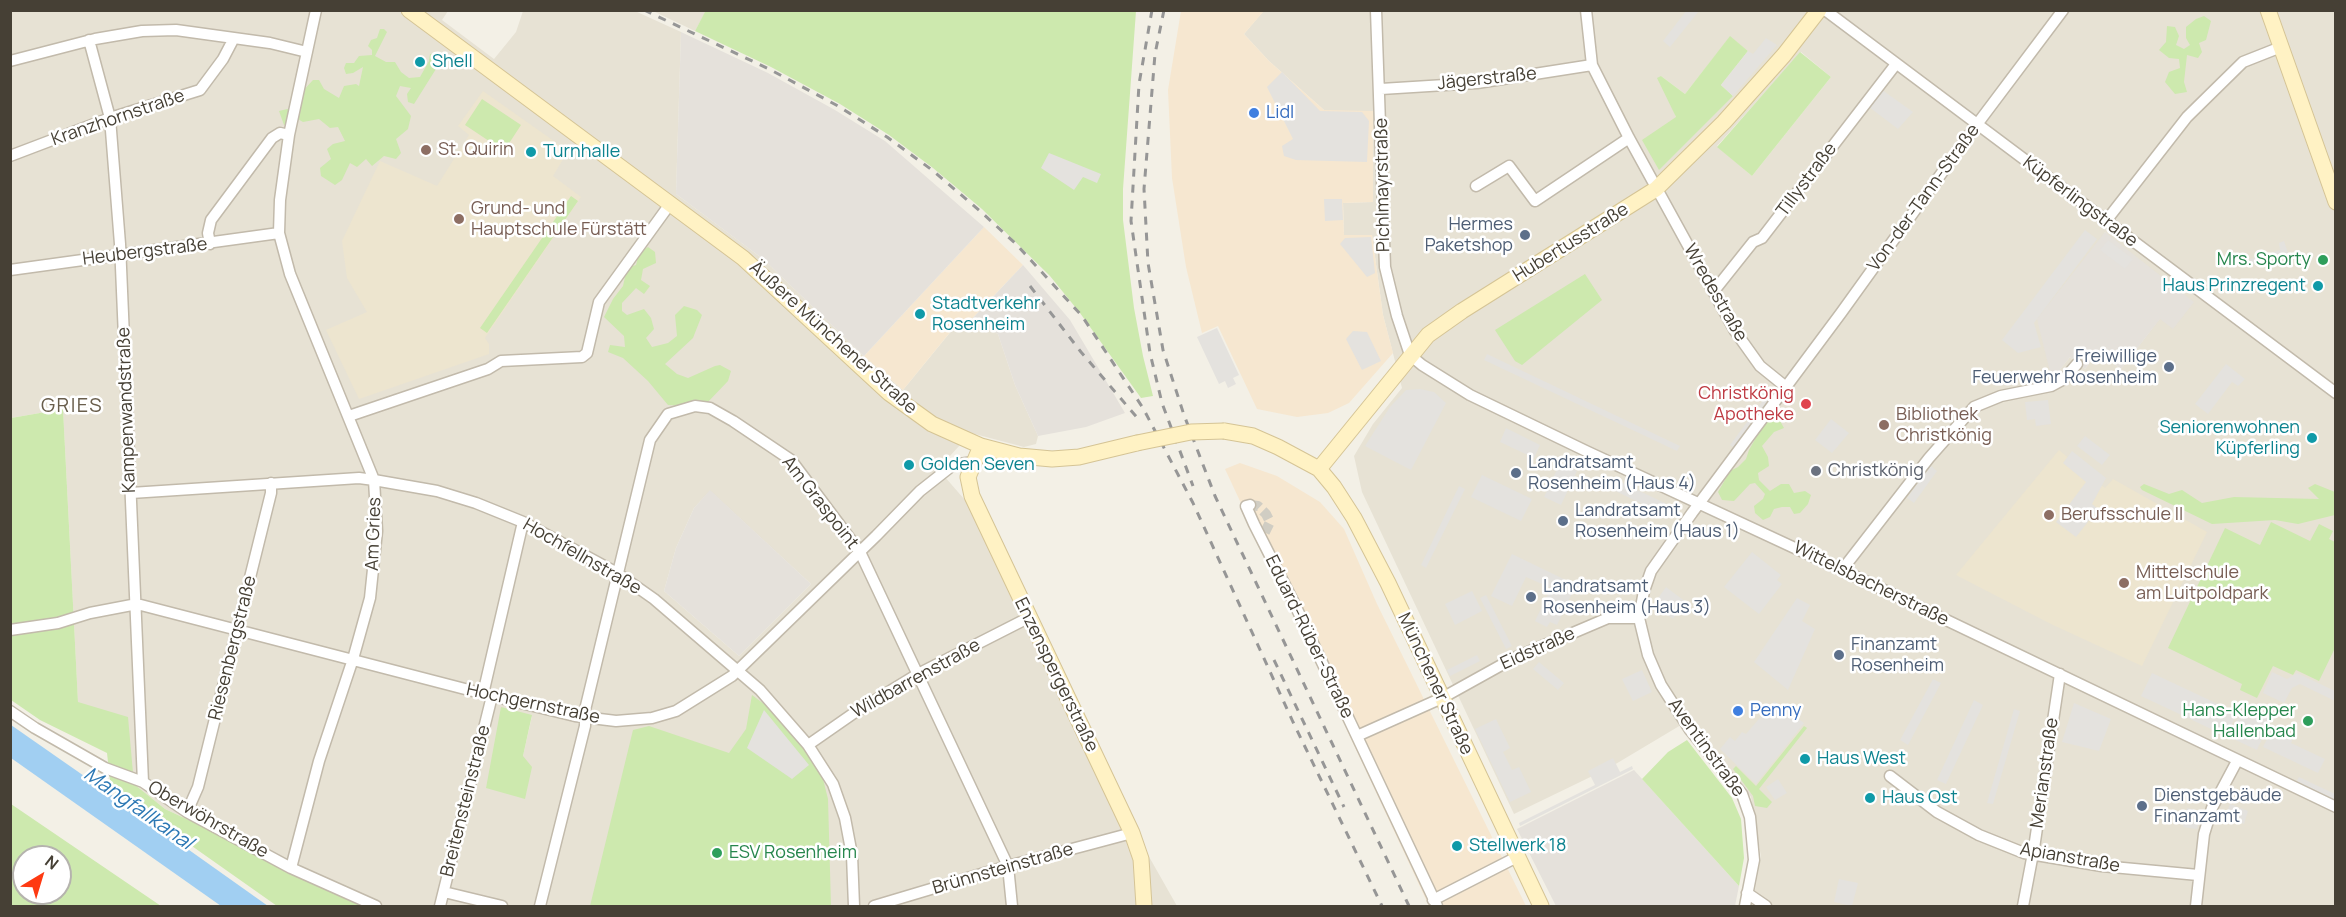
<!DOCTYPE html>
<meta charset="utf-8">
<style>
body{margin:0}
#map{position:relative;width:2346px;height:917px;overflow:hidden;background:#f3f0e6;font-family:Manrope,sans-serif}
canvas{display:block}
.frame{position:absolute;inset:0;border:12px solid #464035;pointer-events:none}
.north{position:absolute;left:12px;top:845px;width:60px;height:60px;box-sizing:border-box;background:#fff;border:2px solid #b5b3ae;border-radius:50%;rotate:38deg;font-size:16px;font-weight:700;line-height:24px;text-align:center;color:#464035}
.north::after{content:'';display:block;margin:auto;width:21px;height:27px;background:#fe3a12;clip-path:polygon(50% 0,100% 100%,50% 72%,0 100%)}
</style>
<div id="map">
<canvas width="2346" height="917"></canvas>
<div class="frame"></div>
<div class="north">N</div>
</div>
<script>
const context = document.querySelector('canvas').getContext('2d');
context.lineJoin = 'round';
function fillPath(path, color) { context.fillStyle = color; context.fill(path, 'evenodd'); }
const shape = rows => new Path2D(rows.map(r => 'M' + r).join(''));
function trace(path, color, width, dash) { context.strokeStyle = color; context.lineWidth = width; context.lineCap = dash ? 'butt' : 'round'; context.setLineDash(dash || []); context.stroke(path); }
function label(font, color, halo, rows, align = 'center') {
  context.font = font + ' Manrope,sans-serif'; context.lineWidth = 5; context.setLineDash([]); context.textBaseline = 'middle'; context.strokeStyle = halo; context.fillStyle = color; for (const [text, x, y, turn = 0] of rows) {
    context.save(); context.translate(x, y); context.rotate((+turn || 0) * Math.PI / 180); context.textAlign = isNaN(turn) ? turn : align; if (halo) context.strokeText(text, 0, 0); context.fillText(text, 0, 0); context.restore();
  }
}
fillPath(shape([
 [1264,10,2335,11,2335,906,1752,906,1761,857,1751,797,1691,719,1609,768,1514,814,1362,492,1354,456,1373,424,1402,388,1383,315,1372,235,1344,236,1343,203,1372,202,1324,110,1269,61,1244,34],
 [1730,37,1748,51,1721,85,1733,96,1676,117,1661,76,1685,94],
 [1801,52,1831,77,1752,176,1717,146],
 [2105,232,2160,318,2121,369,2098,352,2085,369,2070,357,2052,379],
 [11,11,448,11,442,20,494,59,516,32,523,11,635,11,681,32,676,194,763,259,864,356,903,390,957,324,964,327,971,320,998,334,1015,385,1038,436,1036,444,1024,447,971,433,938,469,971,507,1089,751,1177,906,373,906,165,809,134,784,78,703,63,409,11,418],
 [710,491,811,584,739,656,664,591,676,548,694,508],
 [532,716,523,756,486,787],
 [653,11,706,11,695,31]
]), '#e7e2d4');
fillPath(shape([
 [1181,11,1264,11,1244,34,1269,61,1324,110,1373,111,1373,202,1343,203,1344,235,1372,235,1383,315,1393,353,1349,403,1328,413,1297,417,1257,409,1218,326,1202,333,1186,267,1172,178,1168,90],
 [984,227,1023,265,964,327,956,325,903,390,864,356],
 [1240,463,1277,476,1320,502,1344,529,1377,604,1526,906,1429,906,1225,469]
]), '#f6e7d0');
fillPath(shape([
 [681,32,768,73,835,110,885,141,984,227,864,356,763,259,676,194],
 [2105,232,2194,302,2173,329,2160,319,2121,369,2098,352,2085,369,2070,357,2052,380,2037,319],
 [1023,265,1070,320,1125,413,1086,427,1038,436,1015,385,998,334,971,320],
 [710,490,811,584,739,656,664,591,676,548,694,508],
 [1634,770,1739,886,1735,906,1556,906,1517,829]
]), '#e5e1db');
fillPath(shape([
 [483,91,568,151,553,176,581,197,485,338,489,344,489,354,359,399,326,330,367,312,347,278,342,241,380,161,437,186,469,135,458,126],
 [2059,450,2105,488,2113,479,2207,532,2142,666,2051,624,1956,575]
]), '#ede5cf');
fillPath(shape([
 [706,10,1136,11,1123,189,1123,220,1134,308,1143,356,1153,396,1141,398,1080,313,1050,276,982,209,933,168,889,135,840,104,771,67,695,31],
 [2204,16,2211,21,2206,40,2199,43,2202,52,2198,58,2187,55,2184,82,2187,92,2175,94,2165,82,2169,72,2180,68,2179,59,2169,58,2159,50,2166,42,2167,26,2175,27,2179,36,2176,45,2184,49,2190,45,2186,38,2186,27,2196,19],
 [380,29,384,29,387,32,375,56,386,62,395,62,401,72,409,78,420,77,429,61,430,54,440,53,441,61,414,104,408,102,407,94,411,88,400,86,396,96,411,116,408,129,396,139,401,153,396,159,384,156,372,166,366,159,357,167,350,163,342,180,335,185,321,176,320,168,331,159,327,149,333,144,345,141,338,127,330,128,319,119,303,122,296,118,284,125,279,111,300,106,301,93,313,80,319,80,324,89,339,98,344,86,356,84,359,86,363,67,353,73,346,74,344,68,346,63,354,63,359,56,372,55,372,50,368,46,371,40,377,38],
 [1730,36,1748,51,1721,85,1733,96,1659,170,1642,140,1676,117,1657,78,1661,76,1685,94],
 [1800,52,1831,77,1752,176,1717,147],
 [482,99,521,125,504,151,465,125],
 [571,196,578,201,487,333,480,328],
 [648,247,655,252,656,263,643,269,641,280,650,286,644,294,636,288,622,303,622,311,627,315,644,309,651,318,654,329,646,338,652,347,668,343,677,336,675,315,684,306,697,310,702,315,693,338,665,364,677,374,688,378,715,366,720,365,731,371,728,381,706,404,682,406,668,405,648,381,623,358,608,352,610,345,625,347,624,336,604,317,613,299,623,286,627,268,636,265,639,253],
 [1585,274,1602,300,1522,365,1515,361,1495,330],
 [63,409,78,702,128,717,134,784,165,809,373,906,277,906,111,789,107,753,40,720,11,700,11,418],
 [1772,417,1779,419,1784,428,1774,432,1762,446,1768,457,1769,466,1758,473,1759,480,1770,491,1781,484,1789,484,1794,493,1805,491,1811,495,1808,504,1800,513,1794,514,1790,507,1782,507,1774,509,1770,517,1763,520,1755,513,1754,506,1763,499,1765,494,1755,483,1750,484,1734,501,1722,500,1718,492,1730,471,1738,467,1746,459,1749,450,1763,425],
 [2144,484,2169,494,2182,490,2202,503,2234,497,2319,499,2308,488,2315,484,2335,492,2335,515,2298,524,2275,520,2212,524,2142,490,2140,487],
 [2271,522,2310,541,2319,524,2333,531,2329,539,2335,542,2335,648,2319,681,2296,670,2293,675,2273,666,2257,698,2240,690,2242,684,2168,648,2225,528,2260,545],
 [752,695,768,707,820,767,828,799,831,906,590,906,633,730,649,726,729,753,746,729],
 [501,707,532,715,523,756,532,767,525,799,486,788],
 [1804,726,1807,728,1759,789,1772,802,1767,808,1755,806,1753,796,1733,769,1736,766,1756,786],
 [1687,740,1732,798,1741,819,1744,858,1739,886,1642,779,1668,752],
 [10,804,11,804,161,906,11,906],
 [24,857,60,857,60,893,24,893]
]), '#cde9ae');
fillPath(shape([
 [1686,11,1699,11,1670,47,1663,41],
 [1766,38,1777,45,1733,96,1721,85,1748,51,1753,54],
 [1282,72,1320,111,1362,112,1369,121,1367,162,1296,160,1284,156,1282,146,1293,139,1267,87],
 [1878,87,1913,112,1898,129,1865,104],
 [1049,153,1101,174,1097,183,1083,177,1074,190,1041,168],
 [1324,199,1342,199,1343,220,1325,221],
 [2085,230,2097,239,2034,323,2041,347,2018,353,2002,340],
 [1371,237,1375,273,1367,277,1340,244,1345,238],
 [2108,240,2133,259,2125,269,2100,250],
 [2284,241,2288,253,2243,267,2241,262,2280,250,2279,243],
 [1217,328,1239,375,1233,378,1236,384,1228,388,1225,381,1219,384,1197,337],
 [1353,331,1367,332,1381,361,1362,370,1346,339],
 [1487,354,1680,446,1677,451,1484,360],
 [2226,364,2245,379,2238,386,2232,382,2208,414,2195,404],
 [1420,389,1434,392,1446,403,1411,470,1365,446,1390,407,1406,390],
 [1770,391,1776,395,1736,449,1730,445],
 [2048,400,2051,424,2036,426,2035,419,2027,420,2025,402],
 [1831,419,1849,433,1832,453,1815,440],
 [1506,428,1540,445,1534,458,1500,442],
 [2085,436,2110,455,2102,465,2077,446],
 [2072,451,2106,478,2092,504,2098,509,2076,537,2056,522,2086,482,2063,463],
 [1560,463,1577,471,1561,505,1544,497],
 [1931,466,1937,471,1914,503,1907,498],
 [1482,475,1532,499,1521,521,1471,497],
 [1616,480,1669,505,1664,514,1611,489],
 [1459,486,1465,489,1426,568,1421,565],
 [1752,552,1781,575,1777,580,1782,584,1759,614,1724,587],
 [1512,554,1576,585,1557,625,1550,622,1547,627,1535,621,1551,588,1526,577,1512,606,1491,596],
 [1666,587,1686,602,1673,619,1653,605],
 [1472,591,1482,611,1455,625,1445,604],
 [1486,595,1512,646,1506,649,1480,598],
 [1797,598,1810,605,1802,621,1815,629,1788,690,1754,662],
 [1477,655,1480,661,1450,676,1447,670],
 [1539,662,1564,683,1558,690,1533,669],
 [1642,670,1652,692,1633,701,1622,679],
 [2272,672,2287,679,2297,673,2335,691,2335,701,2300,684,2292,688,2284,703,2263,693],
 [2152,673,2237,713,2226,736,2141,696],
 [1933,679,1941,683,1908,745,1900,740],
 [1974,700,1983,705,1946,784,1937,780],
 [1774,701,1804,723,1756,784,1720,749,1730,737,1735,741,1742,732,1746,734],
 [2074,703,2111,719,2099,751,2062,742],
 [2014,709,2020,711,1993,804,1987,803],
 [764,710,809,765,792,779,747,748],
 [2256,713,2271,720,2257,750,2229,737,2240,714,2253,720],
 [1496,719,1510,748,1503,752,1512,770,1519,767,1531,792,1510,802,1475,729],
 [2273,726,2294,736,2291,743,2325,759,2318,773,2263,747],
 [1613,758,1620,772,1632,766,1633,769,1520,826,1519,823,1595,785,1588,771],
 [2299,777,2335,794,2335,801,2296,782],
 [1778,779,1787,793,1775,800,1766,787],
 [2230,804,2248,811,2244,824,2225,817],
 [2187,808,2201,811,2197,829,2183,827],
 [1839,879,1858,883,1852,906,1834,902]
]), '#e4e2de');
fillPath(shape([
 [11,725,120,801,268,906,221,906,11,758]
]), '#a1cff2');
trace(shape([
 [1250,505,1258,506,1266,514,1270,522,1264,534]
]), '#d0cdc3', 10, [10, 5]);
const street = shape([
 [1376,10,1385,267,1397,316,1410,355,1422,365,1470,395,1586,451,1842,570,2336,807],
 [1586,10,1592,65,1629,138,1735,331,1760,366,1786,387],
 [1825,10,2336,393],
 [89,40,110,118,120,244,143,782],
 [10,61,95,39,142,31,176,30,270,43,307,52],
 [1381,89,1477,83,1592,65],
 [10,156,110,118,200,90,223,59,234,38],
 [1476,186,1509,166,1535,201,1629,138],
 [2106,221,2187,117,2243,62,2281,47],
 [210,244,208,233,211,220,272,138,280,133,289,135],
 [10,270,279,233],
 [1714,291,1753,242,1762,238,1896,64],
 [349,416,488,369,501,361,582,357,587,353,599,302,670,204],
 [131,493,359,478,374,480,437,491,476,503,523,522,617,573,654,599,760,690,808,745,833,784,845,818,852,855,854,906],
 [1250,505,1246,506,1254,524,1295,605,1437,906],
 [1842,570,1929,458,1974,407,2001,396,2051,386,2064,379,2077,364],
 [10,630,58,623,90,613,137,604,492,696,575,716,616,721,652,718,676,711,732,676,876,536,920,491,953,465,973,462],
 [483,694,523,522],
 [10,711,35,728,105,768,143,782,187,812,291,868,376,906],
 [1357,736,1442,698,1514,658,1608,618,1639,618],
 [808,745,854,713,918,674,1028,618],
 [1890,776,1937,812,1979,835,2024,853,2102,866,2198,875],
 [187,812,198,787,271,493,271,483],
 [291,868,319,761,353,659,370,598,377,531,374,480,290,274,279,233,280,200,289,135,316,10],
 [444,892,502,906],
 [1747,893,1766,906],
 [1433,900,1517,857],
 [440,906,492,696],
 [540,906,585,726,585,710,650,440,668,414,695,406,710,408,733,421,791,460,860,552,1008,866,1012,906],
 [874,906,1008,866,1132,833],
 [1745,906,1754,860,1750,817,1742,794,1690,730,1661,685,1648,655,1639,618,1644,591,1651,571,1692,513,1841,313,1972,131,2063,10],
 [2023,906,2034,848,2060,674],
 [2196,906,2204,834,2212,808,2237,761]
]);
const secondary = shape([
 [409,10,743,258,889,393,932,424,981,446,1019,456,1052,459,1079,457,1137,443],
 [2268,10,2336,202],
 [1224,431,1253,436,1278,447,1319,469,1334,487,1354,518,1388,583,1541,906],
 [981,446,968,477,972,496,1132,833,1141,859,1144,906],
 [1319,469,1428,335,1462,311,1656,189,1724,122,1784,55,1819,10]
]);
trace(street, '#c2baab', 13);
trace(secondary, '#d5c495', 17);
trace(street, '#fff', 10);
trace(secondary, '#fff2c4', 15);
trace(shape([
 [644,10,769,69,838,106,887,137,932,170,980,211,1016,244,1082,316,1143,408,1193,503,1293,722,1382,906],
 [1152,10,1139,84,1131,221,1150,353,1162,403,1193,486],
 [1164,10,1155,54,1144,189,1148,263,1163,350,1184,415,1215,496,1409,906],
 [1030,286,1081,352,1140,421],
 [1274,660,1344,807]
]), '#969696', 3, [8, 8]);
const secondaryBridge = shape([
 [1137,443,1191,432,1224,431]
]);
trace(secondaryBridge, '#d5c495', 17, []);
trace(secondaryBridge, '#fff2c4', 15);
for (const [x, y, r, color] of [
 [420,62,6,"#0f9aa8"],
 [1254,113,6,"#3f7fe0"],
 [426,150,6,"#8d6e63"],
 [531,152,6,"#0f9aa8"],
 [459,219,6,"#8d6e63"],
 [1525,235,6,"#5c6f8a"],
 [2323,260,6,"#2e9e5b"],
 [2318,286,6,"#0f9aa8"],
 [920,314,6,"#0f9aa8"],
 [2169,367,6,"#5c6f8a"],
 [1806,404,6,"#e0444e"],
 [1884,425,6,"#8d6e63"],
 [2312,438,6,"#0f9aa8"],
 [909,465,6,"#0f9aa8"],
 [1816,471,6,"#6b7280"],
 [1516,473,6,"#5c6f8a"],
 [2049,515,6,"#8d6e63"],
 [1563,521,6,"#5c6f8a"],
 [2124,583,6,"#8d6e63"],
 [1531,597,6,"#5c6f8a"],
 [1839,655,6,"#5c6f8a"],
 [1738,711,6,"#3f7fe0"],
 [2308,721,6,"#2e9e5b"],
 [1805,759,6,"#0f9aa8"],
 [1870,798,6,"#0f9aa8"],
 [2142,806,6,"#5c6f8a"],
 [1457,846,6,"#0f9aa8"],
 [717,853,6,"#2e9e5b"]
]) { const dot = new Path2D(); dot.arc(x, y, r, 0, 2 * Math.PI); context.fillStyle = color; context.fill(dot); trace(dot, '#fff', 2); }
label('18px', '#0d838f', '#fff', [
 ["Shell",432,62],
 ["Turnhalle",543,152],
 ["Haus Prinzregent",2306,286,"right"],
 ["Stadtverkehr",932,304],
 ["Rosenheim",932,325],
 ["Seniorenwohnen",2300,428,"right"],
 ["Küpferling",2300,449,"right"],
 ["Golden Seven",921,465],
 ["Haus West",1817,759],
 ["Haus Ost",1882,798],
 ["Stellwerk 18",1469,846]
], 'left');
label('18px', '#464035', '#fff', [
 ["Jägerstraße",1487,79,-6],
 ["Kranzhornstraße",118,118,-19],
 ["Tillystraße",1807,180,-53],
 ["Pichlmayrstraße",1383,185,-91],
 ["Von-der-Tann-Straße",1924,198,-54],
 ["Küpferlingstraße",2080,202,37],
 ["Hubertusstraße",1571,243,-32],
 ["Heubergstraße",145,252,-7],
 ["Wredestraße",1715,293,60],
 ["Äußere Münchener Straße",833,338,42],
 ["Kampenwandstraße",127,410,-92],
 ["Am Graspoint",820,503,52],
 ["Am Gries",374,534,-88],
 ["Hochfellnstraße",582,557,30],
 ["Wittelsbacherstraße",1871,584,26],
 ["Eduard-Rüber-Straße",1309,637,64],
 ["Riesenbergstraße",233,648,-76],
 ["Eidstraße",1538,649,-24],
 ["Enzenspergerstraße",1056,675,64],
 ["Wildbarrenstraße",916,679,-29],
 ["Münchener Straße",1435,684,65],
 ["Hochgernstraße",533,704,12],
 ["Aventinstraße",1706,748,54],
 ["Merianstraße",2045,773,-82],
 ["Breitensteinstraße",466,801,-76],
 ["Oberwöhrstraße",208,820,30],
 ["Apianstraße",2070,858,10],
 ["Brünnsteinstraße",1003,869,-16]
]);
label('18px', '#366cbe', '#fff', [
 ["Lidl",1266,113],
 ["Penny",1750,711]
], 'left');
label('18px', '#785e54', '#fff', [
 ["St. Quirin",438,150],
 ["Grund- und",471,209],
 ["Hauptschule Fürstätt",471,230],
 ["Bibliothek",1896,415],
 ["Christkönig",1896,436],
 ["Berufsschule II",2061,515],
 ["Mittelschule",2136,573],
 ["am Luitpoldpark",2136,594]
], 'left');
label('18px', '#4e5e75', '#fff', [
 ["Hermes",1513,225,"right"],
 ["Paketshop",1513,246,"right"],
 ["Freiwillige",2157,357,"right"],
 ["Feuerwehr Rosenheim",2157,378,"right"],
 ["Landratsamt",1528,463],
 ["Rosenheim (Haus 4)",1528,484],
 ["Landratsamt",1575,511],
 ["Rosenheim (Haus 1)",1575,532],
 ["Landratsamt",1543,587],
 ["Rosenheim (Haus 3)",1543,608],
 ["Finanzamt",1851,645],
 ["Rosenheim",1851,666],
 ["Dienstgebäude",2154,796],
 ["Finanzamt",2154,817]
], 'left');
label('18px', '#27864d', '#fff', [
 ["Mrs. Sporty",2311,260],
 ["Hans-Klepper",2296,711],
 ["Hallenbad",2296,732],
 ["ESV Rosenheim",729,853,"left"]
], 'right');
label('18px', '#be3a42', '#fff', [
 ["Christkönig",1794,394],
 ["Apotheke",1794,415]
], 'right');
label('18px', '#5b616d', '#fff', [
 ["Christkönig",1828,471]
], 'left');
context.letterSpacing = '1.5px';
label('20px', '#695e4c', '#fff', [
 ["GRIES",72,406]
]);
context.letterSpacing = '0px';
label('italic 20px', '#2c78b4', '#fff', [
 ["Mangfallkanal",138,809,35]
]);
</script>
